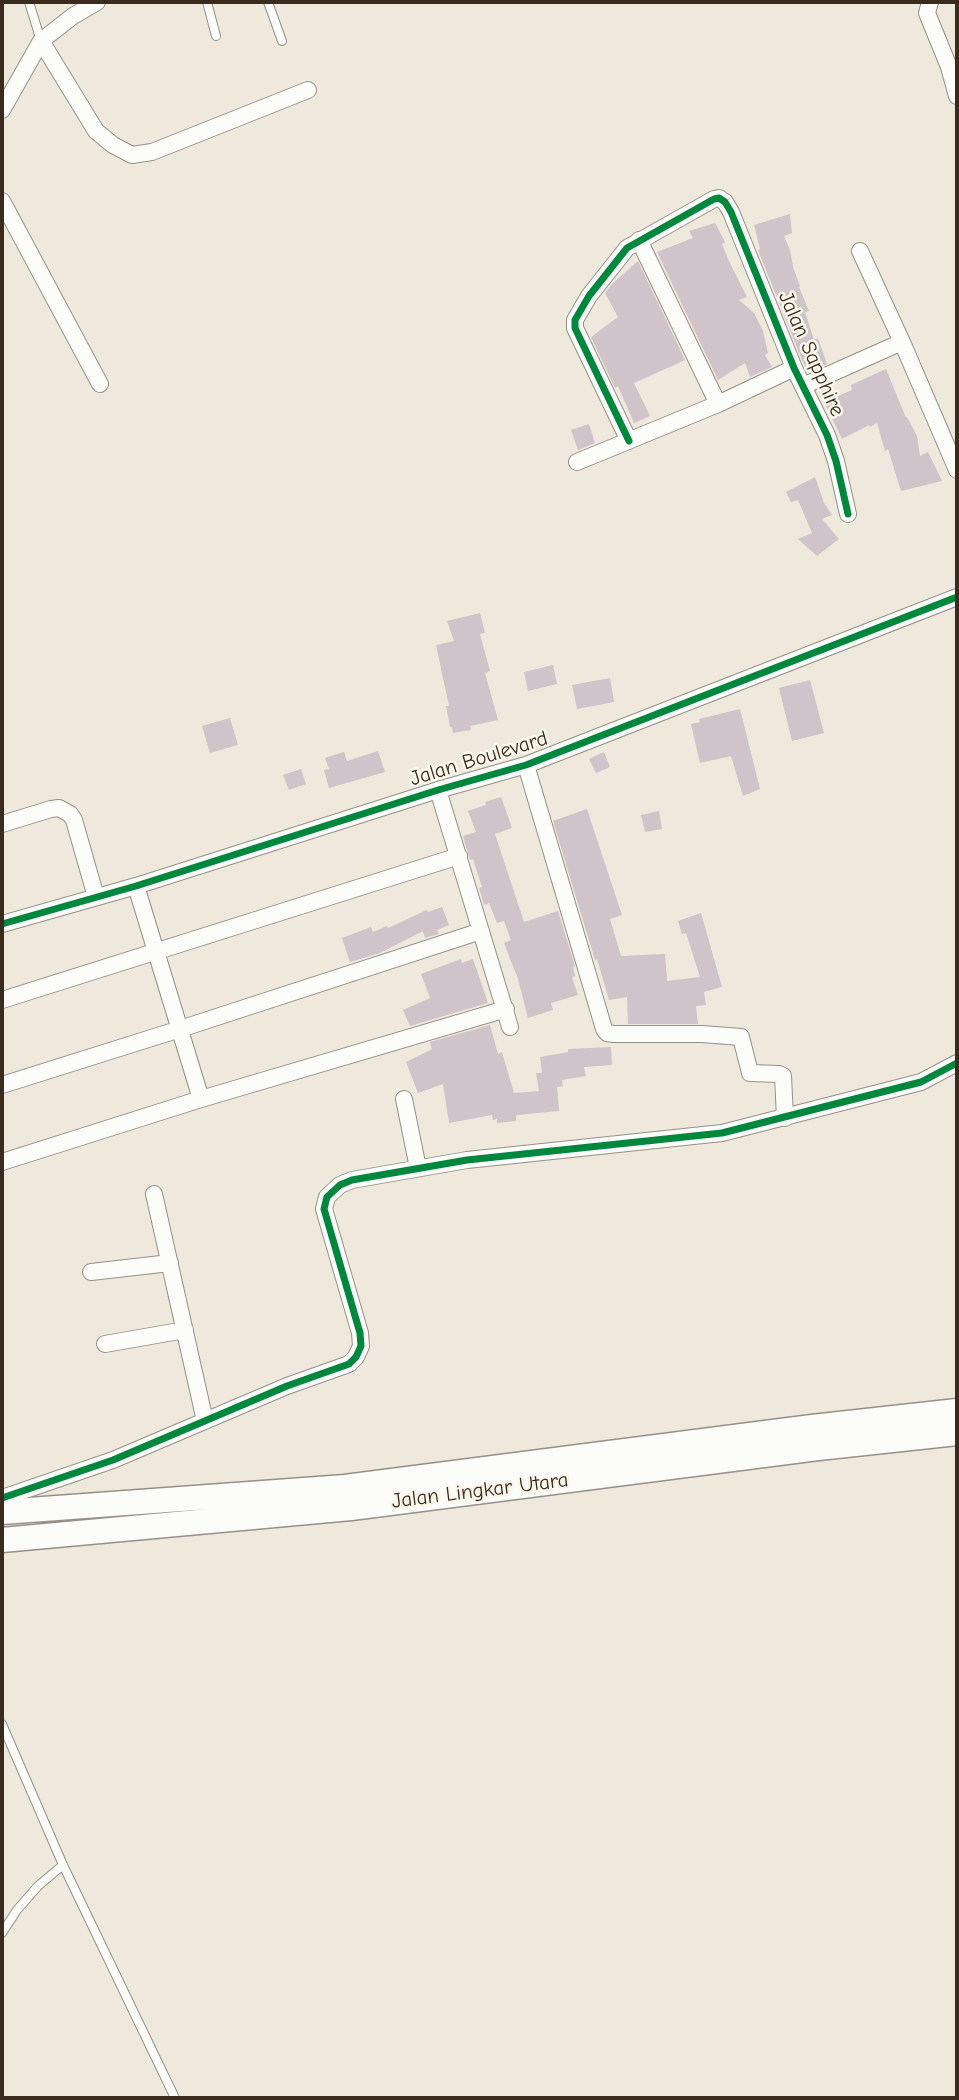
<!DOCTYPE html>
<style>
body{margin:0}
#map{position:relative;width:959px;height:2100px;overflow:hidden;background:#eee8dd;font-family:"Comic Neue",sans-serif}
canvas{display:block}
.frame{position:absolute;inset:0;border:4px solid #3b2a1e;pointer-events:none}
</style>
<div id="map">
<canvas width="959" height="2100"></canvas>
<div class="frame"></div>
</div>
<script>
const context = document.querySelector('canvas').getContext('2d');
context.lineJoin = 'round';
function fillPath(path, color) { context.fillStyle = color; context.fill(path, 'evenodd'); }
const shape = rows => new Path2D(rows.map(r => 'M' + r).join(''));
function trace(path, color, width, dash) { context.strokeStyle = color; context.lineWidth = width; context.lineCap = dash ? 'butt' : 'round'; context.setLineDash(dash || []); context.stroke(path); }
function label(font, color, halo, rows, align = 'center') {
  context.font = font + ' "Comic Neue",sans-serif'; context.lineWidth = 5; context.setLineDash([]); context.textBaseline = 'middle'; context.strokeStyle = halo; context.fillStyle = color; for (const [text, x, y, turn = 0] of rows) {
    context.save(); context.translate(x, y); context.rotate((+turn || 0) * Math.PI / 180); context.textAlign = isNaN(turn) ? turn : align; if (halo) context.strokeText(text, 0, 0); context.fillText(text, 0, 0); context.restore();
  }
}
fillPath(shape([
 [790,214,792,233,784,236,790,250,793,267,800,286,799,287,809,311,805,312,814,340,818,338,827,364,809,372,802,360,758,250,760,249,754,225],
 [715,223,725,242,722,244,728,259,747,297,739,300,754,313,763,331,768,353,765,355,772,367,750,377,745,363,718,380,657,252,693,238,689,231],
 [638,261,685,360,634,383,650,416,634,423,618,386,615,388,591,337,618,317,605,293,612,284],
 [886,369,906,418,907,417,917,436,920,456,928,452,942,481,901,491,888,449,885,451,877,423,870,427,869,425,842,439,824,402,852,390,851,385],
 [589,424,595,443,578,450,571,430],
 [815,477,824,503,832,515,822,519,839,539,817,556,798,539,812,533,798,500,791,502,786,492],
 [480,613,485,633,480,634,490,671,485,673,498,720,470,726,471,730,453,733,452,727,450,727,446,706,449,706,436,645,454,641,447,621],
 [553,665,557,684,528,691,524,672],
 [610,678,614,702,577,709,572,685],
 [810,680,824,733,792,741,779,688],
 [740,709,760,789,743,796,731,756,700,763,691,724,700,722,699,719],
 [230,718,238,745,210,753,202,726],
 [378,751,385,772,329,788,324,770,329,769,325,758,344,752,347,761],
 [604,752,610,767,596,773,589,759],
 [301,769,306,784,289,790,283,775],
 [501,797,512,828,495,834,524,922,558,911,575,966,573,967,575,976,572,977,578,995,551,1003,553,1010,528,1018,518,979,504,943,511,940,504,921,497,923,489,903,484,905,479,888,482,887,473,859,470,860,463,836,476,832,468,811,486,805,485,802],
 [587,809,622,915,610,919,621,956,665,954,667,981,700,977,686,933,682,934,678,921,701,913,722,987,704,992,706,1005,696,1006,698,1024,628,1024,627,997,609,1000,597,959,595,960,553,821],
 [659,811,662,829,645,832,641,815],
 [442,907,449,925,437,930,439,934,425,938,423,931,380,953,350,962,342,938,371,927,373,932,387,926,388,928,427,910,428,912],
 [461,959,462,963,473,959,488,1003,410,1026,403,1010,430,998,421,974],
 [490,1025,498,1054,502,1052,514,1093,539,1091,536,1073,542,1073,540,1057,568,1052,568,1049,611,1047,612,1065,584,1067,586,1076,562,1080,563,1086,557,1087,559,1111,516,1115,516,1121,497,1123,497,1119,493,1120,492,1115,449,1123,443,1084,418,1093,406,1062,432,1049,430,1042]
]), '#d0c3ca');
const service = shape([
 [29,2,41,41],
 [207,2,216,36],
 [268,2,282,41],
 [2,1724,63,1865,175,2098],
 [2,1933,17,1910,38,1886,63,1865]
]);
const minor = shape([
 [930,2,927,13,949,67,957,96],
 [41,41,96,131,113,145,132,155,152,152,308,90],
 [2,110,41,41,73,16,97,2],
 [2,201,100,384],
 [639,240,718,404],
 [860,251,902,342,957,470],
 [803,386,902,342],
 [629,441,575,328,575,320,589,296,627,248,714,199,719,198,725,202,731,212,794,368,827,435,836,461,848,514],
 [577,462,718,404,794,368],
 [526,765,604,1029,607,1033,614,1034,702,1034,741,1037,750,1073,779,1074,783,1076,785,1118],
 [438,790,510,1027],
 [2,824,51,809,59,808,70,814,74,820,96,897],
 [136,886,201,1099],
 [2,924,136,886,438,790,526,765,957,597],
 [2,1000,459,856],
 [2,1085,180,1029,481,931],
 [404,1099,418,1168],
 [2,1162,201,1099,506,1009],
 [154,1194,205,1421],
 [91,1272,170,1263],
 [105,1344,185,1330],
 [2,1498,113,1460,287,1386,349,1364,356,1357,361,1346,360,1333,324,1209,327,1197,340,1185,352,1180,467,1160,722,1133,921,1082,957,1063]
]);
const primary = shape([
 [2,1512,345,1487,812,1427,957,1411],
 [2,1540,351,1508,818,1448,957,1433]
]);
trace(service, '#969088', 10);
trace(minor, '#969088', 18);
trace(primary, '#969088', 27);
trace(service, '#fcfcfa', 8);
trace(minor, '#fcfcfa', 16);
trace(primary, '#fcfcfa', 24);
trace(shape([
 [629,441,575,328,575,320,589,296,627,248,714,199,719,198,725,202,731,212,794,368,827,435,836,461,848,514],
 [2,924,136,886,438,790,526,765,957,597],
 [2,1498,113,1460,287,1386,349,1364,356,1357,361,1346,360,1333,324,1209,327,1197,340,1185,352,1180,467,1160,722,1133,921,1082,957,1063]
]), '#00873e', 7);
label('21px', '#3b2a1e', '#fbf7ec', [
 ["Jalan Sapphire",811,354,66],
 ["Jalan Boulevard",479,759,-17],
 ["Jalan Lingkar Utara",480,1491,-7]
]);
</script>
